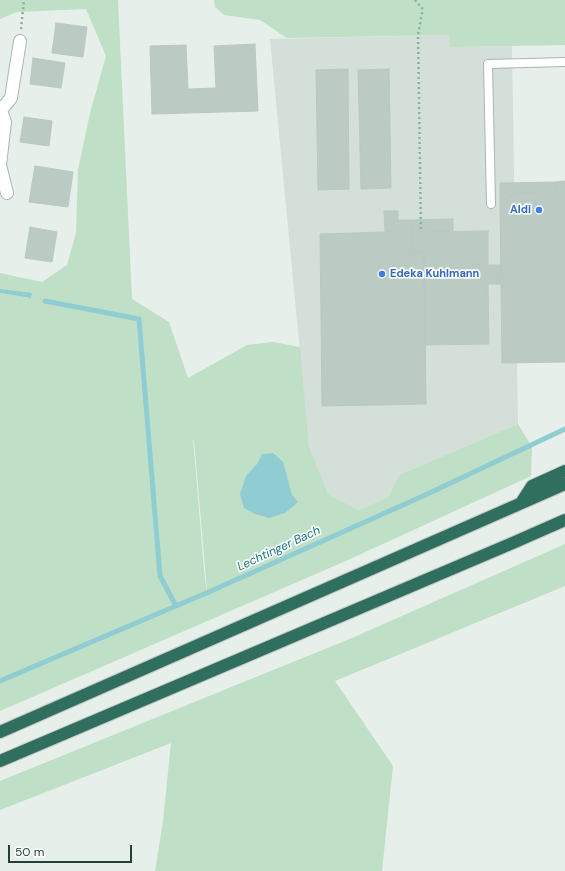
<!DOCTYPE html>
<style>
body{margin:0}
#map{position:relative;width:565px;height:871px;overflow:hidden;background:#e6efea;font-family:"DM Sans",sans-serif}
canvas{display:block}
.scale{position:absolute;left:8px;top:845px;width:124px;height:18px;box-sizing:border-box;border:2px solid #244138;border-top:0;padding-left:5px;font-size:12px;line-height:14px;white-space:nowrap;color:#244138;-webkit-text-stroke:3px #f7fbf9;paint-order:stroke}
</style>
<div id="map">
<canvas width="565" height="871"></canvas>
<div class="scale">50 m</div>
</div>
<script>
const context = document.querySelector('canvas').getContext('2d');
context.lineJoin = 'round';
function fillPath(path, color) { context.fillStyle = color; context.fill(path, 'evenodd'); }
const shape = rows => new Path2D(rows.map(r => 'M' + r).join(''));
function trace(path, color, width, dash) { context.strokeStyle = color; context.lineWidth = width; context.lineCap = dash ? 'butt' : 'round'; context.setLineDash(dash || []); context.stroke(path); }
function label(font, color, halo, rows, align = 'center') {
  context.font = font + ' "DM Sans",sans-serif'; context.lineWidth = 3.5; context.setLineDash([]); context.textBaseline = 'middle'; context.strokeStyle = halo; context.fillStyle = color; for (const [text, x, y, turn = 0] of rows) {
    context.save(); context.translate(x, y); context.rotate((+turn || 0) * Math.PI / 180); context.textAlign = isNaN(turn) ? turn : align; if (halo) context.strokeText(text, 0, 0); context.fillText(text, 0, 0); context.restore();
  }
}
fillPath(shape([
 [450,35,450,47,512,46,518,424,399,475,388,497,359,510,328,494,309,446,270,39]
]), '#d4dfd9');
fillPath(shape([
 [0,0,118,0,132,299,169,322,188,378,247,345,273,342,300,347,309,446,328,494,359,510,388,497,399,475,518,424,532,447,531,476,348,560,0,711,0,293,31,298,31,294,0,289,0,273,42,282,67,265,76,233,78,170,90,113,106,56,86,9,17,12,0,19],
 [193,439,194,440,208,602,204,569],
 [214,0,565,0,565,45,450,47,449,35,287,38,260,20,224,15,215,7],
 [565,544,565,586,335,681,393,766,382,871,155,871,163,821,171,743,0,810,0,781,352,638]
]), '#bfdfc6');
fillPath(shape([
 [0,289,32,293,31,298,0,293],
 [273,453,283,462,292,495,298,502,285,513,269,518,255,514,244,508,240,494,246,476,257,464,262,454]
]), '#8fcdd3');
trace(shape([
 [45,301,139,319,160,576,176,606],
 [0,681,211,591,423,496,565,429]
]), '#8fcdd3', 5);
const building = shape([
 [56,23,87,27,83,57,52,53,56,23],
 [255,44,258,111,152,114,150,46,186,45,188,89,216,88,214,46,255,44],
 [33,58,65,63,61,88,30,84,33,58],
 [348,69,349,189,318,190,316,70,348,69],
 [389,69,391,188,361,189,358,70,389,69],
 [24,117,52,121,49,146,20,142,24,117],
 [35,166,73,172,68,207,29,202,35,166],
 [565,181,565,362,502,363,500,203,515,193,557,192,556,182,565,181],
 [556,182,557,192,515,193,500,203,500,183,556,182],
 [384,211,398,211,398,220,413,220,413,232,385,232,384,211],
 [453,219,453,231,413,232,413,220,453,219],
 [30,227,57,232,52,262,25,258,30,227],
 [488,231,488,265,501,265,502,284,488,284,489,344,425,345,424,251,413,252,413,232,488,231],
 [385,232,413,232,413,252,424,251,426,404,322,406,320,234,385,232]
]);
fillPath(building, '#bbcac3');
trace(building, '#b8c9c1', 1);
const lane = shape([
 [491,204,488,64,565,62]
]);
const street = shape([
 [0,108,5,122,0,165,7,193],
 [2,109,11,98,20,41]
]);
const highway = shape([
 [521,503,532,486,565,471],
 [0,732,565,484],
 [0,761,515,542,565,520]
]);
trace(lane, '#a8b7b1', 10);
trace(street, '#a8b7b1', 14);
trace(highway, '#c2cac7', 14);
trace(shape([
 [415,0,422,8,422,13,418,35,421,232],
 [21,29,24,0]
]), '#86b2a2', 2.5, [2, 3]);
trace(lane, '#fff', 8);
trace(street, '#fff', 12);
trace(highway, '#306e5d', 12);
for (const [x, y, r, color] of [
 [539,210,4,"#3f7fe0"],
 [382,274,4,"#3f7fe0"]
]) { const dot = new Path2D(); dot.arc(x, y, r, 0, 2 * Math.PI); context.fillStyle = color; context.fill(dot); trace(dot, '#f7fbf9', 1.5); }
label('bold 11px', '#366cbe', '#f7fbf9', [
 ["Aldi",531,210],
 ["Edeka Kuhlmann",390,274,"left"]
], 'right');
label('italic 12px', '#1d747e', '#f7fbf9', [
 ["Lechtinger Bach",279,549,-25]
]);
</script>
